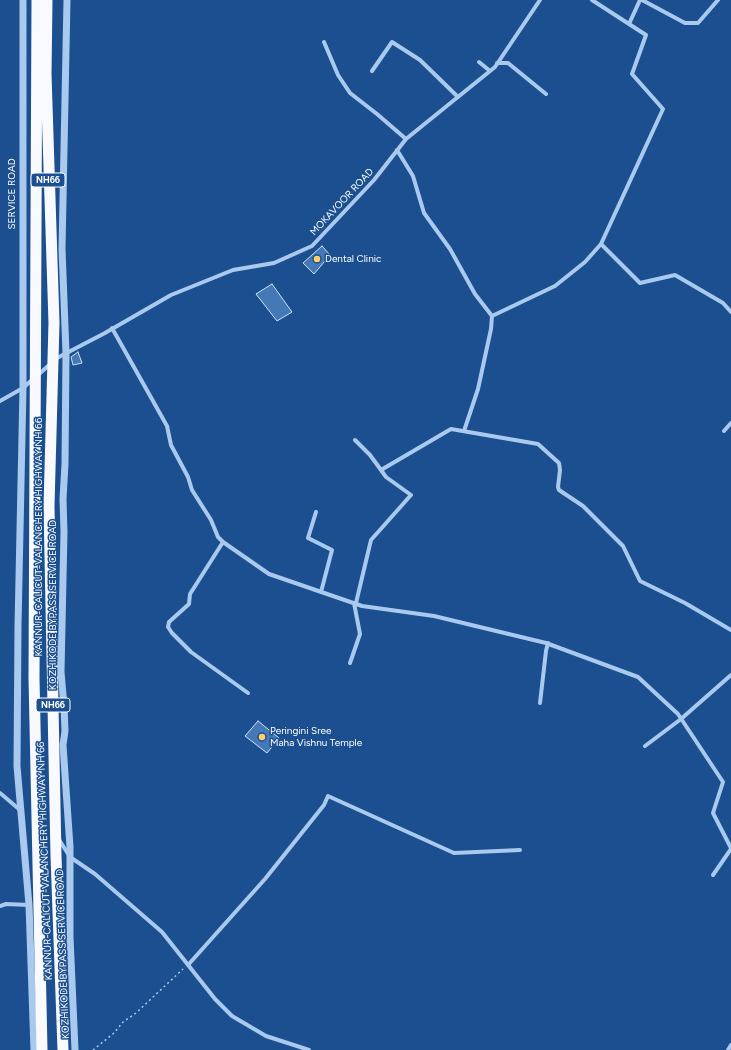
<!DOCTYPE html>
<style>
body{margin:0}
canvas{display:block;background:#1b4f8f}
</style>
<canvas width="731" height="1050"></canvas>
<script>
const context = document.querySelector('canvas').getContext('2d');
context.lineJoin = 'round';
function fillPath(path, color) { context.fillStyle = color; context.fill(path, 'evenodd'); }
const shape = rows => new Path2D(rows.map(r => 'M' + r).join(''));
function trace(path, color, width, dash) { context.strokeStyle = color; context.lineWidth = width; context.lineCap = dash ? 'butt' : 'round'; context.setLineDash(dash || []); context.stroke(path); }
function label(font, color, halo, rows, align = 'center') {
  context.font = font + ' Figtree,sans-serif'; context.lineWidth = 3; context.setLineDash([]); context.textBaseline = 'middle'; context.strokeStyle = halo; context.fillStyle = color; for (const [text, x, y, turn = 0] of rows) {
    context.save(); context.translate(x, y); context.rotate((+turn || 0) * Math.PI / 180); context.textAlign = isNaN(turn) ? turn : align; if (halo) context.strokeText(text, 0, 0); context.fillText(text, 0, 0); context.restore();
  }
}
const building = shape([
 [322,246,330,255,314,274,303,263,322,246],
 [272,284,292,312,277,321,256,294,272,284],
 [78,352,82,363,73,365,71,357,78,352],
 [258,721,279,738,267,753,245,736,258,721]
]);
fillPath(building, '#4478b7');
trace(building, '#cfe3fa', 1);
trace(shape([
 [93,1050,114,1033,123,1022,136,1013,183,969]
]), '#a9c9ee', 1.5, [2, 3]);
trace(shape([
 [592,0,646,35,632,74,663,109,601,244,640,283,675,275,723,303,731,312],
 [642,0,685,23,698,23,718,0],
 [629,24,640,0],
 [324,42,338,75,350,93,377,114,406,139],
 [479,62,490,71],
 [497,63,508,63,546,94],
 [372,71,392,42,420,60,458,97],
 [397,150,413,176,424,213,450,249,475,294,492,316,491,329,478,389,464,431],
 [492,316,555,286,585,262,601,244],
 [112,328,167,426,171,445,188,477,192,490,211,520,218,537,223,542,269,574,362,606,434,616,546,643,638,677,678,714,723,782,713,813,731,848],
 [38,375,57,358,105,333,171,295,233,270,274,263,312,246,374,180,406,139,495,67,540,0],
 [0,401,23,388,33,379],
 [724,431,731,423],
 [355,440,370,455,381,470],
 [316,512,308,538,332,550,321,592],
 [223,542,190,594,189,604,169,622,168,627,172,633,191,652,248,693],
 [356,603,371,540,411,495,386,477,381,470,451,429,538,444,559,463,560,470,558,487,559,490,583,506,623,546,640,581,685,603,731,630],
 [350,663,360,634,354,603],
 [540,703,546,651,548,643],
 [645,746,681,719,731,675],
 [0,793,20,810],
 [58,838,70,857,95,874,162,932,215,999,232,1016,266,1036,309,1050],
 [713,875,731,849],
 [0,906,6,904,29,905],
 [188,965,265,879,324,805,328,796,454,853,520,850],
 [728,1050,731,1045]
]), '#a9c9ee', 4);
trace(shape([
 [23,0,23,388,18,626,17,766,29,905,34,1050],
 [67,0,62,249,66,353,65,464,63,499,64,532,61,672,64,706,65,731,63,745,70,847,70,937,75,1050]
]), '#a9c9ee', 7);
trace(shape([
 [37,0,34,678,42,1050],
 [47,0,46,74,54,323,49,506,56,856,63,1050]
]), '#f8faff', 11);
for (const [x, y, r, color] of [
 [317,259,4,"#ffd166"],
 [262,737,4,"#ffd166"]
]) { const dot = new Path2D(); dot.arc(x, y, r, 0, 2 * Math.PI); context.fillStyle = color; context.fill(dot); trace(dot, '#1b4f8f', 1.5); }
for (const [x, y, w] of [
 [48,180,34],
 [53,705,34]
]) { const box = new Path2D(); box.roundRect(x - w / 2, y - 7, w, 14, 3); context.fillStyle = '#1b4f8f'; context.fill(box); trace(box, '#fff', 1); }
label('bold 9px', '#fff', null, [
 ["NH66",48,180],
 ["NH66",53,705]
]);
label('10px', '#fff', '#1b4f8f', [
 ["SERVICE ROAD",12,194,-90],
 ["MOKAVOOR ROAD",342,202,-47],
 ["KANNUR-CALICUT-VALANCHERY HIGHWAY NH 66",39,537,-90],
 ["KOZHIKODE BYPASS SERVICE ROAD",53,605,-90],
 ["KANNUR-CALICUT-VALANCHERY HIGHWAY NH 66",45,861,-92],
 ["KOZHIKODE BYPASS SERVICE ROAD",63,954,-92]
]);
label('10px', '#fff', '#1b4f8f', [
 ["Dental Clinic",325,259],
 ["Peringini Sree",270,731],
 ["Maha Vishnu Temple",270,743]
], 'left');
</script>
